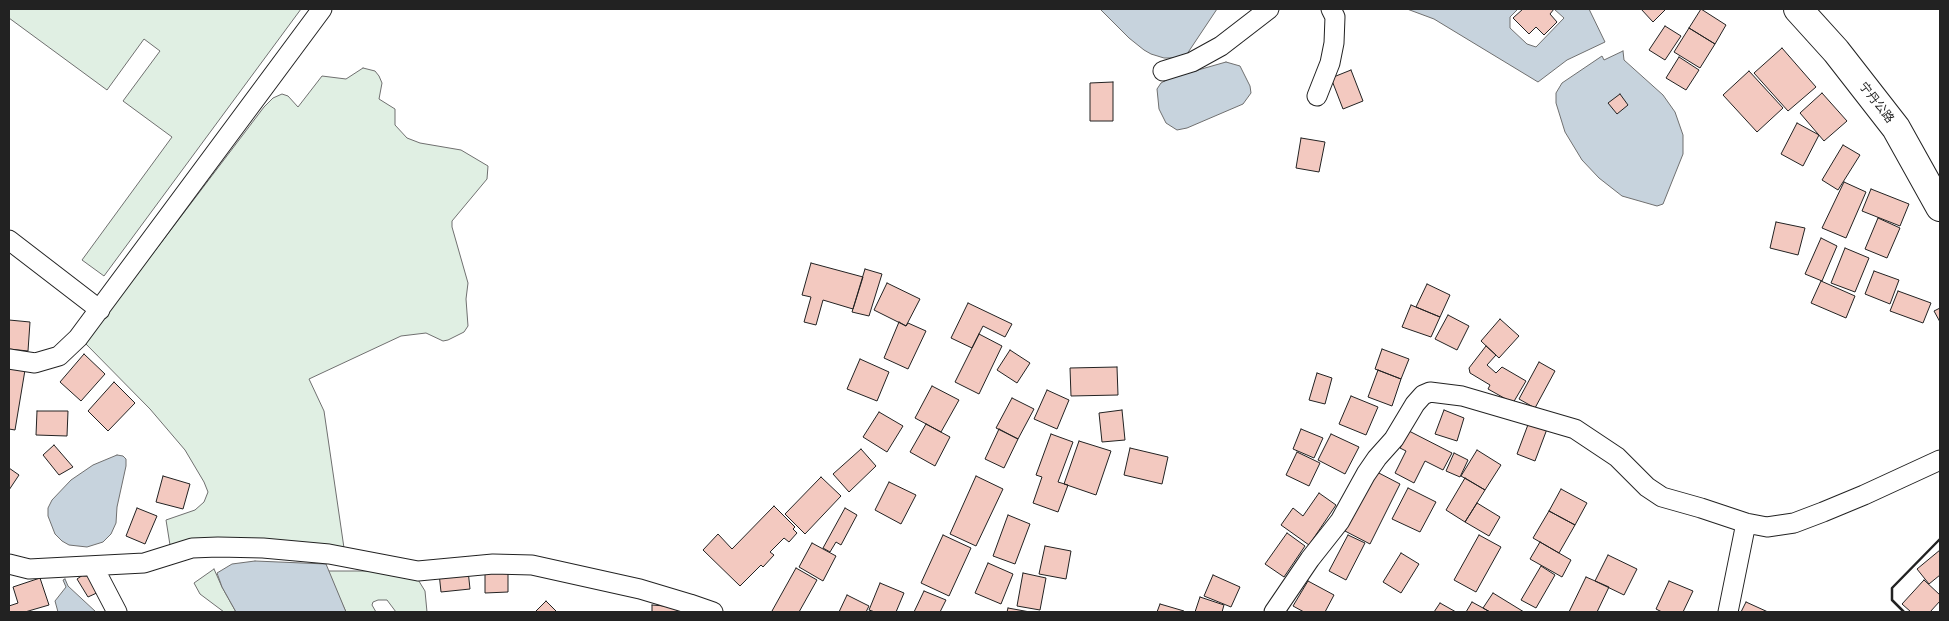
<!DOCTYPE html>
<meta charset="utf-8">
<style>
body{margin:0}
#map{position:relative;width:1949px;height:621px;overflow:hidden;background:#fff;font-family:"Roboto Condensed",sans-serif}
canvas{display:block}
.frame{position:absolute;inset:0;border:10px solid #222;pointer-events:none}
</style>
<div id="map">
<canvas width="1949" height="621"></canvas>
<div class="frame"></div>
</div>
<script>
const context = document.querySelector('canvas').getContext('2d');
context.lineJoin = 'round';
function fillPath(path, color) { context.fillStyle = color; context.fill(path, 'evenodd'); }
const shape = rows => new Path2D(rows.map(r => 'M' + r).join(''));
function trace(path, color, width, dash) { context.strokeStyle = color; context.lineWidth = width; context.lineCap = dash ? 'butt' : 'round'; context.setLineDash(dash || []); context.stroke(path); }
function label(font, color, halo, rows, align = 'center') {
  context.font = font + ' "Roboto Condensed","Noto Sans SC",sans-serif'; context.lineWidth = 4; context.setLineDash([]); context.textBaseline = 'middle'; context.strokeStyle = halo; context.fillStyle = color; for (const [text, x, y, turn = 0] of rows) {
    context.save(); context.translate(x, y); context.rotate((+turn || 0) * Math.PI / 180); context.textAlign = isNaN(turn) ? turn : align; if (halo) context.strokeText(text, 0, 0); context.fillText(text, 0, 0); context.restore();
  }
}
const green = shape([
 [9,9,301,9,104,276,82,260,172,137,123,101,160,51,144,39,107,90,9,18,9,9],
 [363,68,375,71,379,76,382,83,379,99,395,109,395,125,407,138,420,143,461,150,488,166,487,179,452,221,452,227,468,283,466,299,468,326,464,332,448,340,443,341,426,333,401,336,309,379,324,411,344,548,197,541,170,545,166,520,195,510,204,502,208,492,204,482,185,450,150,409,85,343,264,107,273,98,282,94,288,96,298,107,322,76,346,79,363,68],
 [214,569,222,587,236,612,224,612,200,594,194,583,214,569],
 [327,571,380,571,417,578,425,591,427,612,396,612,387,600,378,600,373,602,372,605,376,612,346,612,327,571]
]);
fillPath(green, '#e0efe3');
trace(green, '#6f6f6f', 1);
const water = shape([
 [1100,9,1217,9,1187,54,1176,58,1164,58,1151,54,1144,50,1129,38,1100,9],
 [1407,9,1518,9,1510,17,1510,28,1527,44,1536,47,1564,18,1554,9,1589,9,1605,42,1567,60,1538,82,1434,19,1407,9],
 [1623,51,1624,60,1663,95,1675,112,1683,135,1683,154,1663,204,1657,206,1622,196,1599,178,1582,160,1565,132,1556,103,1556,93,1562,83,1602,56,1604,60,1623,51],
 [1226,62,1240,66,1250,86,1251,93,1243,104,1187,128,1177,130,1166,123,1159,109,1157,89,1161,83,1170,78,1226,62],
 [117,455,123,456,126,459,126,466,117,507,116,523,111,534,103,542,87,547,69,545,62,541,55,534,48,516,48,508,52,500,71,480,93,465,117,455],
 [255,561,326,564,346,612,236,612,222,587,217,573,232,564,255,561],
 [65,579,68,586,96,612,58,612,55,601,66,587,63,580,65,579]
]);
fillPath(water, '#c7d3dd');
trace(water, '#6f6f6f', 1);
const building = shape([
 [1523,9,1554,9,1550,14,1557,22,1544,35,1536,27,1529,34,1513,18,1523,9],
 [1641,9,1666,9,1653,22,1641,9],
 [1701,9,1726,25,1715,44,1689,28,1701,9],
 [1665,26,1681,36,1665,60,1649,50,1665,26],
 [1689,28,1715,44,1700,68,1674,52,1689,28],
 [1782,48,1816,87,1788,111,1754,73,1782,48],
 [1679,57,1699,70,1686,90,1666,78,1679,57],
 [1351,70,1363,101,1343,109,1331,78,1351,70],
 [1749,71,1783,108,1757,132,1723,95,1749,71],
 [1113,82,1113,121,1090,121,1090,83,1113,82],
 [1822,93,1847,121,1824,141,1800,113,1822,93],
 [1620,94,1628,105,1617,114,1608,103,1620,94],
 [1797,123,1819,135,1803,166,1781,154,1797,123],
 [1301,138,1325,142,1319,172,1296,168,1301,138],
 [1843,145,1860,155,1838,190,1822,180,1843,145],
 [1844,182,1866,192,1846,238,1822,228,1844,182],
 [1871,189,1909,204,1900,226,1862,211,1871,189],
 [1878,218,1900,228,1887,258,1865,249,1878,218],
 [1776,222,1805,228,1798,255,1770,248,1776,222],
 [1821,238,1837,246,1822,281,1805,274,1821,238],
 [1845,248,1869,258,1855,292,1831,283,1845,248],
 [811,263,863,277,853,309,823,300,816,325,804,322,811,297,802,295,811,263],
 [865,269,882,274,869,316,852,312,865,269],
 [1874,271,1899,280,1890,304,1865,294,1874,271],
 [1821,281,1855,296,1846,318,1811,303,1821,281],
 [887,283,920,299,906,326,874,310,887,283],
 [1427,284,1450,295,1440,317,1416,307,1427,284],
 [1898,291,1931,303,1923,323,1890,311,1898,291],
 [968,303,1012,324,1005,337,983,326,972,348,951,338,968,303],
 [1411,305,1440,317,1431,337,1402,327,1411,305],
 [1940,308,1940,322,1934,311,1940,308],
 [1448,315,1469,326,1457,350,1435,339,1448,315],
 [1500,319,1519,336,1499,358,1481,341,1500,319],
 [9,320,30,322,28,351,9,349,9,320],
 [899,322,906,326,908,323,926,331,908,369,884,358,899,322],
 [979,334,1002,346,979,394,955,382,979,334],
 [1486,346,1496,355,1487,365,1496,373,1502,367,1526,381,1513,403,1488,389,1490,385,1470,373,1469,368,1486,346],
 [1382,349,1409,359,1401,379,1375,369,1382,349],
 [1010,350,1030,363,1017,383,997,370,1010,350],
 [84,354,105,374,81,401,60,382,84,354],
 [860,359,889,372,877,401,847,389,860,359],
 [1539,362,1555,371,1535,408,1519,399,1539,362],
 [9,367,25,370,15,430,9,429,9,367],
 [1117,367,1118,395,1071,396,1070,368,1117,367],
 [1378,370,1401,379,1392,406,1368,397,1378,370],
 [1317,373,1332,378,1325,404,1309,400,1317,373],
 [114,382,135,403,108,431,88,411,114,382],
 [932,386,959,400,941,432,915,418,932,386],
 [1047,390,1069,400,1057,429,1034,419,1047,390],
 [1351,396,1378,407,1366,435,1339,424,1351,396],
 [1012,398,1034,409,1018,439,996,428,1012,398],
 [1122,410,1125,440,1102,442,1099,413,1122,410],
 [1444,410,1464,418,1457,441,1435,434,1444,410],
 [37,411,68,411,67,436,36,435,37,411],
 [879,412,903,426,887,452,863,437,879,412],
 [1529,422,1547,429,1535,461,1517,454,1529,422],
 [926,424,950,437,935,466,910,452,926,424],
 [999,429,1018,439,1004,468,985,459,999,429],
 [1301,429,1323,438,1314,458,1293,449,1301,429],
 [1409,431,1452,453,1443,470,1425,461,1414,483,1395,473,1406,451,1400,448,1409,431],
 [1051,434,1073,442,1058,482,1068,485,1058,512,1033,503,1042,477,1036,475,1051,434],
 [1331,434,1359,447,1345,474,1318,460,1331,434],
 [1079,441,1111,451,1096,495,1064,484,1079,441],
 [54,445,73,467,59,475,43,455,54,445],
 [1130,448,1168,457,1162,484,1124,475,1130,448],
 [861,449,876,466,849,492,833,474,861,449],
 [1477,450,1501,465,1485,490,1461,476,1477,450],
 [1297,452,1320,463,1309,486,1286,475,1297,452],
 [1454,453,1468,460,1460,477,1446,471,1454,453],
 [9,468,19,475,9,490,9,468],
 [1375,471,1400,484,1370,544,1345,531,1375,471],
 [163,476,190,484,183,509,156,502,163,476],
 [976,476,1003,489,976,546,950,534,976,476],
 [821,477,841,496,805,534,785,514,821,477],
 [1465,478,1485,490,1465,522,1446,510,1465,478],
 [889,482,916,495,901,524,875,510,889,482],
 [1408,488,1436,502,1420,532,1392,519,1408,488],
 [1561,489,1587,503,1575,525,1549,511,1561,489],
 [1319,493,1336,505,1309,545,1281,525,1293,508,1303,516,1319,493],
 [1477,503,1500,517,1489,536,1465,522,1477,503],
 [774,506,795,527,793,529,797,533,789,542,784,538,770,552,774,555,763,567,761,565,740,586,703,550,718,534,732,549,774,506],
 [137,508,157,516,145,544,126,536,137,508],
 [845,508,857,515,841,545,836,542,830,552,823,548,845,508],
 [1549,511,1575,525,1559,553,1533,538,1549,511],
 [1008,515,1030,524,1015,564,993,556,1008,515],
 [1287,533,1305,546,1284,577,1265,564,1287,533],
 [943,535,971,548,949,596,921,583,943,535],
 [1348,535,1365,543,1346,580,1329,571,1348,535],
 [1479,535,1501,547,1476,592,1454,580,1479,535],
 [1540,542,1571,560,1562,577,1530,559,1540,542],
 [812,543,836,556,823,581,799,567,812,543],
 [1045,546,1071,551,1066,579,1039,574,1045,546],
 [1940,550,1940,575,1929,584,1917,569,1940,550],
 [1401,553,1419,564,1401,593,1383,582,1401,553],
 [1608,555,1637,569,1624,595,1595,581,1608,555],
 [988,563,1013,574,1001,604,975,593,988,563],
 [1541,566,1555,575,1536,608,1521,600,1541,566],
 [485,567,508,567,508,592,485,593,485,567],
 [796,568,817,580,799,612,774,612,772,611,796,568],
 [468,570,470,589,441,592,439,573,468,570],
 [89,571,101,591,88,597,77,579,89,571],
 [1023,573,1046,578,1040,610,1017,606,1023,573],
 [1213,575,1240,587,1231,607,1204,596,1213,575],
 [1586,577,1609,587,1597,612,1569,612,1586,577],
 [40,578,49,605,25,612,9,612,9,606,18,603,13,587,40,578],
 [1924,580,1940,595,1940,601,1930,612,1911,612,1902,604,1924,580],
 [1308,581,1334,595,1325,612,1304,612,1293,606,1308,581],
 [1669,581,1693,591,1683,612,1662,612,1656,609,1669,581],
 [880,583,904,593,896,612,875,612,869,610,880,583],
 [924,591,946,600,940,612,914,612,924,591],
 [1493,593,1524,612,1490,612,1483,608,1493,593],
 [847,595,869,606,866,612,839,612,847,595],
 [1200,597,1224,605,1222,612,1195,612,1200,597],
 [546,601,557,612,535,612,546,601],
 [1472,602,1483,608,1490,612,1466,612,1472,602],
 [1746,602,1768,612,1741,612,1746,602],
 [1440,603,1456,612,1434,612,1440,603],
 [1160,604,1184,611,1184,612,1157,612,1160,604],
 [652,605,678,607,677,612,652,612,652,605],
 [1008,608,1030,612,1007,612,1008,608]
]);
fillPath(building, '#f3c9c0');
trace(building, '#222', 1);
const minor = shape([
 [1163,71,1192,62,1221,46,1269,9],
 [1317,96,1330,63,1334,43,1335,17,1331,9],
 [9,240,100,310],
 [9,359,35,363,59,356,78,338,322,9],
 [9,564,29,569,144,563,192,548,218,547,263,548,329,554,418,571,493,564,532,565,640,589,690,604,713,612],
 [93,566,117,612],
 [1274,612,1310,559,1340,521,1366,474,1377,458,1394,439,1415,404,1423,395,1430,392,1462,396,1575,429,1617,457,1647,487,1662,497,1701,508,1746,523,1767,527,1794,523,1823,512,1864,495,1940,460],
 [1728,612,1746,523]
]);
const primary = shape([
 [1798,9,1836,51,1896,128,1940,207]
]);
trace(minor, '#222', 21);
trace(primary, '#222', 30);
trace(minor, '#fff', 19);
trace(primary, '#fff', 28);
trace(shape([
 [1904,612,1892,600,1892,588,1940,539]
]), '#222', 2.5);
label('12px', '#222', '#fff', [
 ["宁丹公路",1876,103,52]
]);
</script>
